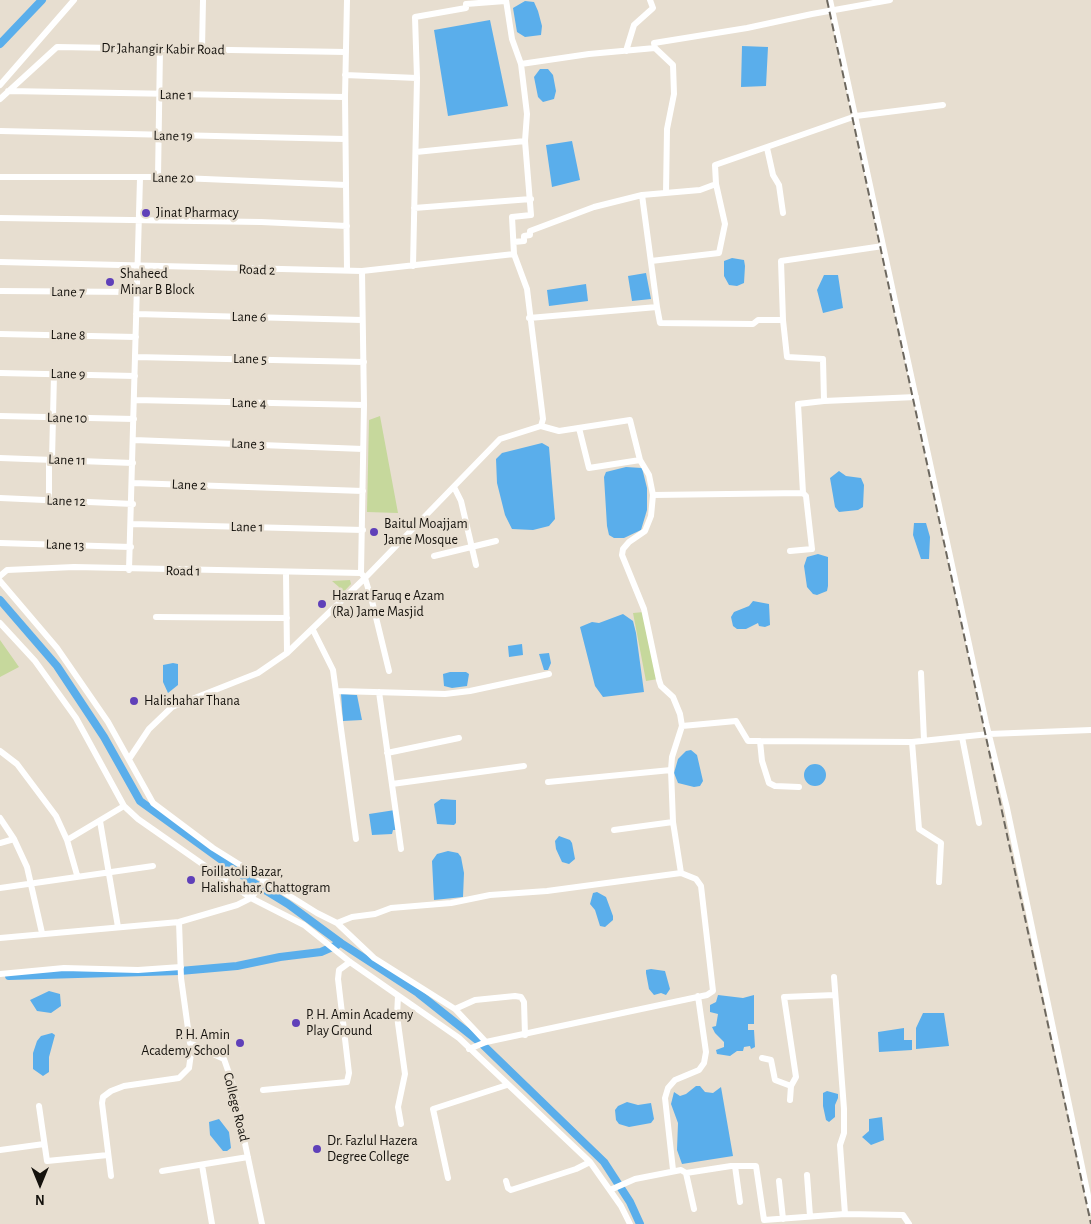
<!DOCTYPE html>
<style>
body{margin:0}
#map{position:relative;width:1091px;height:1224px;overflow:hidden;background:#e7ded0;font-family:"Alegreya Sans",sans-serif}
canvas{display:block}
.north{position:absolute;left:15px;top:1159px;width:50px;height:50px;-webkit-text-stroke:4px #e7ded0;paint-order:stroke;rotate:180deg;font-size:14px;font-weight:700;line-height:20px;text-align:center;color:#15120d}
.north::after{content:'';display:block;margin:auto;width:18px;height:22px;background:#15120d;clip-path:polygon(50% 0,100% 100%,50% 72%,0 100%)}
</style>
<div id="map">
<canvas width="1091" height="1224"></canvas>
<div class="north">N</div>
</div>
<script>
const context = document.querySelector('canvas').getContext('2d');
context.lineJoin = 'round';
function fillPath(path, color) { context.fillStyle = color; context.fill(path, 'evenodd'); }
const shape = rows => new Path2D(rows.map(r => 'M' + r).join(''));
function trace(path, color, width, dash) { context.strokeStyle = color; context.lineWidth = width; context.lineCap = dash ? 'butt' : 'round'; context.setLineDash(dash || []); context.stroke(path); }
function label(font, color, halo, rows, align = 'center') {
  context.font = font + ' "Alegreya Sans",sans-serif'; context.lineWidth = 5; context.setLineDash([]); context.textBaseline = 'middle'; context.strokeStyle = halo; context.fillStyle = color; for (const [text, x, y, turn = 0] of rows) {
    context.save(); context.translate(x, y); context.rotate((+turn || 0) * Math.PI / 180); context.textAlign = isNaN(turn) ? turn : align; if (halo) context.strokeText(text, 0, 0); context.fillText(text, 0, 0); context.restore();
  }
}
fillPath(shape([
 [380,416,398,513,367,512,369,420],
 [350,580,351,584,337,599,335,597,339,587,332,581],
 [644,612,658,679,646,681,633,613],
 [0,640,19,667,0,677]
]), '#c6d89c');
fillPath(shape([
 [525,1,534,2,538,11,542,26,541,35,525,37,517,32,513,8],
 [490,20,508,106,448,116,434,30],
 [742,46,768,47,766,86,741,87],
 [540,69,548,69,553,75,556,91,554,99,543,102,538,97,534,77],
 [572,141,580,180,552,187,546,145],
 [732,258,744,260,745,266,744,283,737,286,729,285,724,276,724,261],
 [646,273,651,299,632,301,628,276],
 [824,275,838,275,843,308,823,313,817,290],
 [586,284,588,301,549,306,547,290],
 [542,443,549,447,555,519,549,526,533,530,512,529,505,515,497,483,496,459,502,453],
 [626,467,642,468,647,488,647,510,641,530,624,538,614,538,609,535,607,526,604,477,606,472],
 [839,471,846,476,861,478,864,485,863,507,858,510,839,512,835,507,830,478],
 [914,523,926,523,930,537,929,559,921,559,913,535],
 [818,554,828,557,828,586,827,591,817,595,813,594,807,587,804,566,807,557],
 [753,601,769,604,770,625,765,627,759,626,758,623,746,629,737,629,733,626,731,617,734,612,749,606],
 [623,614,633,621,636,633,644,692,603,697,595,686,580,627,592,622,599,623],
 [522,644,523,655,509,657,508,646],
 [549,653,551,663,548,670,544,670,539,654],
 [173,663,178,664,178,685,168,693,163,682,163,665],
 [450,672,466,672,469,674,467,686,452,688,444,686,443,674],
 [341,694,357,695,362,720,343,721],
 [691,750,697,755,703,781,700,786,694,787,678,783,674,773,678,759,686,751],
 '804 775a11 11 0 1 1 22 0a11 11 0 1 1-22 0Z',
 [441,799,456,800,456,823,454,825,437,824,434,804],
 [395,810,397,830,393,830,392,834,372,835,369,814],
 [559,836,570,840,572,843,575,859,569,864,562,862,556,849,555,841],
 [448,851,458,853,461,857,464,873,463,897,434,900,432,861,437,854],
 [597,892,606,897,613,916,613,920,605,927,600,926,595,910,590,904,593,893],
 [651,969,665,971,670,989,666,995,661,993,654,995,649,989,646,973,646,970],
 [49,991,60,994,61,1006,51,1013,37,1011,30,1000],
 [718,995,743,998,754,995,754,1024,748,1024,748,1030,754,1030,755,1047,751,1049,750,1046,744,1047,743,1051,737,1051,730,1056,717,1054,716,1050,724,1047,724,1042,715,1033,712,1027,716,1026,718,1014,710,1012,710,1005,716,1002],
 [923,1013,944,1013,949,1046,916,1049,916,1028],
 [904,1028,904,1040,912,1040,912,1050,879,1052,878,1032],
 [52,1033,55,1035,49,1057,49,1072,43,1076,33,1069,33,1053,37,1041,41,1036],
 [696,1086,700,1086,705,1092,713,1093,721,1087,733,1156,682,1164,677,1150,678,1123,671,1104,674,1092,680,1096,686,1094],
 [827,1091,838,1094,838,1098,835,1105,835,1117,829,1122,826,1120,823,1106,823,1093],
 [627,1102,638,1105,651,1103,654,1119,651,1123,629,1127,619,1124,616,1120,615,1110,618,1106],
 [882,1117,884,1140,871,1145,862,1137,869,1131,869,1119],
 [219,1119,229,1132,231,1148,227,1151,223,1151,210,1135,209,1122]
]), '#5aaeeb');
trace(shape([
 [0,44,42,0],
 [0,600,57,666,104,737,140,801,252,882,288,904,341,943,418,993,481,1043,604,1162,630,1202,640,1224],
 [9,976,180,971,237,966,280,957,321,952,337,945]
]), '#5aaeeb', 8);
trace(shape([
 [506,0,512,39,521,64],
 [830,0,986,723,1007,808,1091,1210],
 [655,48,673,65,674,94,667,129,666,193],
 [202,49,203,0],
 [626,51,634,25,653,8,650,0],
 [345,75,417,78,413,266],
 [417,78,415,17,466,8,466,4,505,1],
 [0,85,74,0],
 [8,91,345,97],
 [0,99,57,47,346,52],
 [0,131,345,139],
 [767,148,773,175,779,185,783,213],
 [416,152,525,141],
 [0,177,158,177,346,185],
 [158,177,160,49],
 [414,208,531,199],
 [0,218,261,222,347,226],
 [514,242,524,241,524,236,530,235,530,231,594,207,642,195],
 [651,261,719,253,725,224,716,184],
 [0,262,362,271,514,254],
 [347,270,345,97,347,0],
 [0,291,137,292],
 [657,307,660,323,753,324,758,320,783,320,787,357,823,359,824,401],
 [136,314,362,320],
 [529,318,657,307,642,195,700,190,716,184,715,165,856,116,943,105],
 [783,320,781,261,883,246],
 [0,334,136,337],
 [135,357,364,362],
 [0,373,135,376],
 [135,400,364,405],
 [0,416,134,419],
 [541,426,559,431,630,420,640,460,649,475,653,495,651,516,645,531,629,542,623,549,622,555,644,609,659,680,661,686,673,697,680,714,682,726,672,757,671,770,673,822,681,873],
 [579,428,589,468,640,460],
 [134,440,363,449],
 [0,458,133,463],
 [52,460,54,374],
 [133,483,363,491],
 [454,487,461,501,476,565],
 [653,495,803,493,798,404,824,401,916,397],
 [0,498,133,504],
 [49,500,49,460],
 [132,524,363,530],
 [0,543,131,547],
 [790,551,812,549,806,496,803,493],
 [434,556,496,541],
 [129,570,140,178],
 [286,573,287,653],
 [361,573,364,405,362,271],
 [0,576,7,570,74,567,361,573,365,578,372,601,389,671],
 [0,581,57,648,108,722,153,803,213,848,317,913,337,923,374,958,455,1009,486,1042],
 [156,617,287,618],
 [0,623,35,661,76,718,124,806,138,819,251,898,304,925,350,962,459,1038,590,1162,621,1206,630,1224],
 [313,630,333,670,356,839],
 [921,673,924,740],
 [338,691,445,694,470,691,549,674],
 [379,692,401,849],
 [682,726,736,721,748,741,760,741,912,742,989,734,1091,730],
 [962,737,979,823],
 [760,741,762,761,769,783,775,786,799,787],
 [912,742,919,829,941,843,939,882],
 [0,751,17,764,56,816,67,840,77,875],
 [387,753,459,738],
 [129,759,149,729,172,707,258,673,287,653,365,578,500,439,541,426,543,419,527,289,514,254,512,217,531,215,525,141,527,114,521,64,589,54,655,48,654,43,747,28,812,14,890,0],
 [548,782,671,770],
 [392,784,524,766],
 [0,818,14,839,27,867,42,933],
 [100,821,118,927],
 [614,830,673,822],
 [67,840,124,806],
 [0,843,14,839],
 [0,888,153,866],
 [179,922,181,978,190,1043,224,1059,232,1082,262,1224],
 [337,923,352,917,375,914,391,908,451,903,490,895,547,891,681,873,696,879,701,886,713,991,707,995,486,1042,469,1049],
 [0,938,179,922,237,905,251,898,265,880],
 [0,974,64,968,138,970,181,967],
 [834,977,844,1109,844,1133,840,1145,845,1214],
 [398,996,397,1016,405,1074,398,1107,401,1124],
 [455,1009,475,1000,515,996,521,997,524,1002,525,1035],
 [762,1058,771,1060,775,1080,791,1086],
 [263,1090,347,1082,349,1073,338,979,339,970,350,962],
 [790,1100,791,1086,796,1077,784,997,835,995],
 [39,1106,47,1161,108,1155],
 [0,1150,44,1144],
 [202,1165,212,1224],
 [735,1166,740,1202],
 [673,1170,665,1098,668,1088,675,1080,699,1070,704,1063,706,1052,698,996],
 [162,1171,248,1157],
 [686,1173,731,1166,756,1166,764,1220,845,1214,903,1215,909,1224],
 [807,1175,810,1216],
 [111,1176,102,1103,103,1097,111,1091,124,1086,179,1078,189,1068,192,1046],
 [448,1178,433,1109,507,1085],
 [506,1181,508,1188,511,1190,576,1169,590,1162],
 [779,1181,783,1219],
 [610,1190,635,1179,681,1170,686,1173,694,1209]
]), '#fff', 6);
trace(shape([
 [827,0,1091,1224]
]), '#6d685f', 2, [8, 4]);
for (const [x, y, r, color] of [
 [146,213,5,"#5f40b9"],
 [110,282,5,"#5f40b9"],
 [374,532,5,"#5f40b9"],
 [322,604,5,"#5f40b9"],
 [134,701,5,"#5f40b9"],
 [191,880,5,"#5f40b9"],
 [296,1023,5,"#5f40b9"],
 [240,1043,5,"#5f40b9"],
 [317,1149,5,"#5f40b9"]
]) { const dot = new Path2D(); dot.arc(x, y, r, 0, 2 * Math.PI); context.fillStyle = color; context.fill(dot); trace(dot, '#e7ded0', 2); }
label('14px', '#15120d', '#e7ded0', [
 ["Dr Jahangir Kabir Road",163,49,1],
 ["Lane 1",176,95,1],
 ["Lane 19",173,136,1],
 ["Lane 20",173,178,1],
 ["Road 2",257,270,2],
 ["Lane 7",68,292,1],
 ["Lane 6",249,317,1],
 ["Lane 8",68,335,1],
 ["Lane 5",250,359,1],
 ["Lane 9",68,374,1],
 ["Lane 4",249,403,1],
 ["Lane 10",67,418,1],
 ["Lane 3",248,444,2],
 ["Lane 11",67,460,2],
 ["Lane 2",189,485,2],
 ["Lane 12",66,501,2],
 ["Lane 1",247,527,1],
 ["Lane 13",65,545,2],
 ["Road 1",183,571,1],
 ["College Road",236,1107,76]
]);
label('14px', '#15120d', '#e7ded0', [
 ["Jinat Pharmacy",156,213],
 ["Shaheed",120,274],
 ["Minar B Block",120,290],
 ["Baitul Moajjam",384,524],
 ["Jame Mosque",384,540],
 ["Hazrat Faruq e Azam",332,596],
 ["(Ra) Jame Masjid",332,612],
 ["Halishahar Thana",144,701],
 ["Foillatoli Bazar,",201,872],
 ["Halishahar, Chattogram",201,888],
 ["P. H. Amin Academy",306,1015],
 ["Play Ground",306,1031],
 ["P. H. Amin",230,1035,"right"],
 ["Academy School",230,1051,"right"],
 ["Dr. Fazlul Hazera",327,1141],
 ["Degree College",327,1157]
], 'left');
</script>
